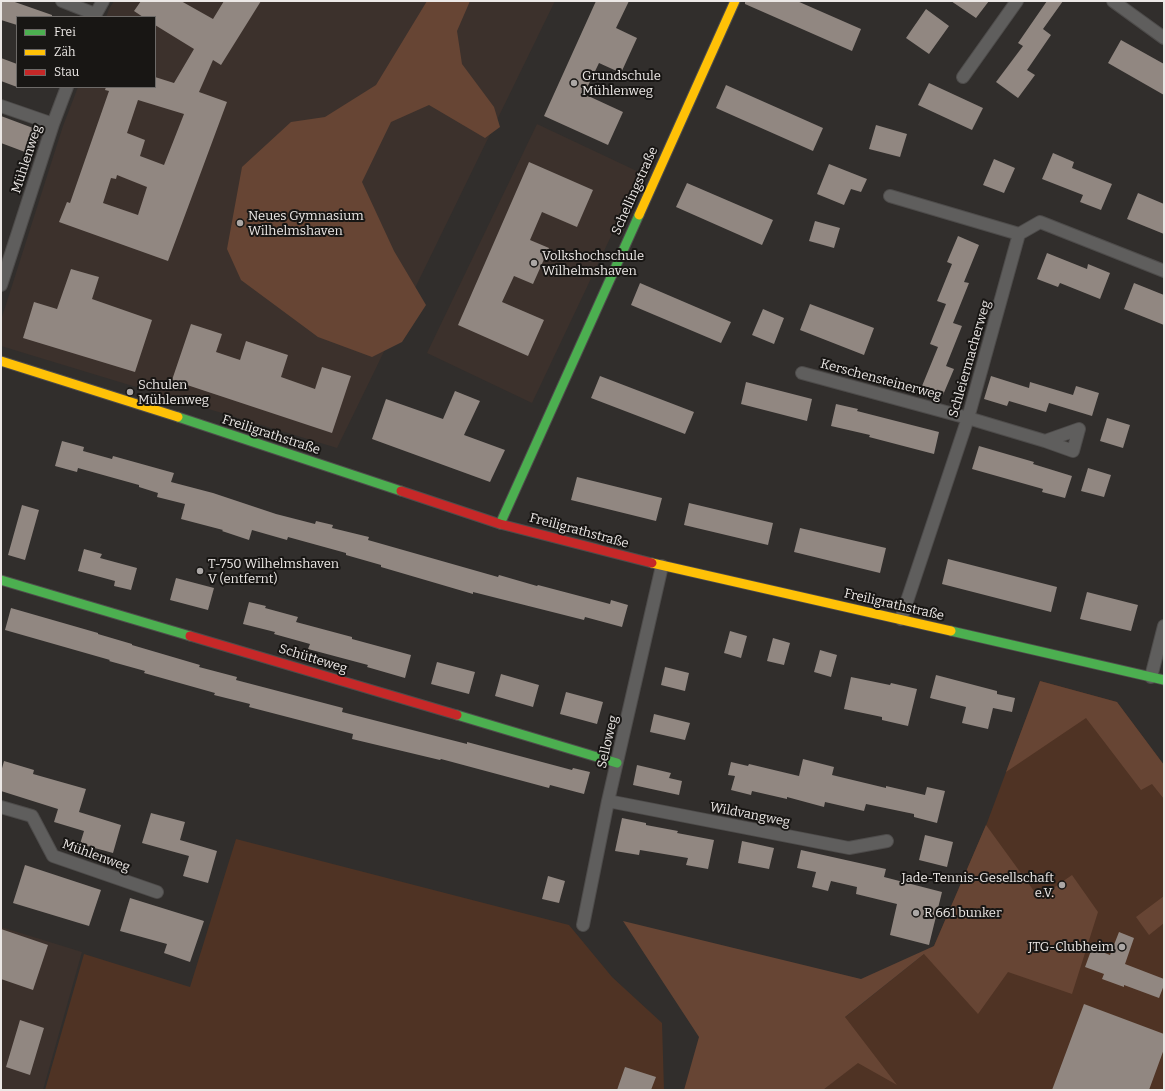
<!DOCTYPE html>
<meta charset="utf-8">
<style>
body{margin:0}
#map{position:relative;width:1165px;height:1091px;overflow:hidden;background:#312e2c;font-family:Bitter,serif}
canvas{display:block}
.frame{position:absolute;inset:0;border:2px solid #ece8e6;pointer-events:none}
.legend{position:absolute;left:16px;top:16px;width:140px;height:72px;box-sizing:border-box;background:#181614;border:1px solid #6d6a68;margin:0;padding:5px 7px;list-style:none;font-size:12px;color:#ece8e6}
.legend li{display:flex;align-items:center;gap:8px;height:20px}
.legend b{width:20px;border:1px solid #6d6a68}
</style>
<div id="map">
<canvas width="1165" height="1091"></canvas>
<div class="frame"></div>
<ul class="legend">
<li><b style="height:5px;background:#4caf50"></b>Frei</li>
<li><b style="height:5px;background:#ffc107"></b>Zäh</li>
<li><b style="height:5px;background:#c62828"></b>Stau</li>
</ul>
</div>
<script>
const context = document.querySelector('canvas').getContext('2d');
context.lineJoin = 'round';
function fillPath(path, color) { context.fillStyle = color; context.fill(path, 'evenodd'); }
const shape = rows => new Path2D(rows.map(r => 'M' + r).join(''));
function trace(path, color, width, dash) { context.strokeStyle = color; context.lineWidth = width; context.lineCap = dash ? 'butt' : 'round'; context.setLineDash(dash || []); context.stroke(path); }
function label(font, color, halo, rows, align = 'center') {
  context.font = font + ' Bitter,serif'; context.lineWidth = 4; context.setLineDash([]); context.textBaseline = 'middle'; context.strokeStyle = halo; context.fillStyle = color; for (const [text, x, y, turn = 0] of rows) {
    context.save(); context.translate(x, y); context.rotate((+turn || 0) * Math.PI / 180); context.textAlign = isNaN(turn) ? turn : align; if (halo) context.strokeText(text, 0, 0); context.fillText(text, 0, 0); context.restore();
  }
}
fillPath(shape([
 [114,1,555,1,337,448,1,346,1,320,63,126,78,87,155,87,155,17,106,17,109,9],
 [537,124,641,173,532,403,427,353],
 [1,927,82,952,43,1090,1,1090]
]), '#3c312c');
fillPath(shape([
 [1040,681,1117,702,1164,765,1164,1090,823,1090,858,1062,844,1018,934,946,987,823],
 [236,839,569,925,612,977,662,1023,664,1090,45,1090,84,954,190,987]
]), '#4f3324');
fillPath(shape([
 [427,1,470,1,457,31,462,64,494,107,500,127,485,138,429,105,391,122,362,182,394,251,426,305,402,342,372,357,318,337,241,280,227,249,242,167,291,122,325,117,376,85],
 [1040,681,1117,702,1164,765,1164,799,1152,784,1141,790,1086,718,1006,772],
 [986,825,1039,898,1072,875,1098,912,1072,994,1008,972,978,1014,924,954,845,1017,897,1085,858,1063,823,1090,684,1090,699,1037,623,921,861,979,934,946],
 [1164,896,1164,923,1149,935,1136,917]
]), '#674534');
fillPath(shape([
 [1,1,12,1,52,15,52,17,17,17,17,25,1,20],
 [141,1,181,1,213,19,224,1,261,1,221,65,213,60,199,92,227,102,168,261,59,222,67,202,70,203,109,91,105,90,106,87,155,87,155,77,174,83,194,49,155,25,155,17,143,17,134,11],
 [138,100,184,114,164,165,140,156,145,140,127,133],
 [117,175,147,187,138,215,103,203,111,178,116,179],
 [596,1,629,1,616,28,637,38,621,73,599,63,584,94,623,112,608,145,544,116],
 [745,1,797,1,861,29,852,51,745,4],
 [951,1,989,1,976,18],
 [1047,1,1063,1,1043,29,1051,35,1027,70,1035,75,1018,98,996,82,1023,46,1018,43],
 [926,9,949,26,929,54,906,38],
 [1121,40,1164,64,1164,95,1108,63],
 [1,58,17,64,17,87,1,81],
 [929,83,983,108,972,130,918,105],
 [726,85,823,128,813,151,716,108],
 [1,116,41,131,33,155,1,143],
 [876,125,907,134,900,157,869,149],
 [1053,153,1074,162,1072,168,1112,184,1101,210,1080,202,1083,195,1042,179],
 [994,159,1015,168,1004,193,983,185],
 [529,162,593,190,577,227,542,212,530,240,549,248,533,284,514,276,502,302,544,320,528,356,458,325],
 [829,164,867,179,861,192,851,189,844,205,817,194],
 [687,183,773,220,762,245,676,207],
 [1138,193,1164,204,1164,234,1127,219],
 [815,221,840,228,834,248,809,241],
 [958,236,979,245,964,282,969,283,953,323,962,326,946,366,954,369,943,395,922,386,938,347,930,344,946,304,937,301,952,264,947,262],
 [1047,253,1087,269,1088,264,1110,273,1100,299,1060,283,1058,287,1037,279],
 [71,269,99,277,92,299,152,320,135,372,23,338,34,302,57,309],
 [640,283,731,322,721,343,631,305],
 [1134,283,1164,295,1164,325,1124,309],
 [810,304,874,328,864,355,800,330],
 [763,309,784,318,774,344,752,335],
 [191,324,222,334,216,352,240,360,246,341,288,355,281,377,315,389,322,367,351,376,332,433,172,380],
 [600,376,694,412,685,434,591,398],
 [991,376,1029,388,1030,382,1073,395,1076,386,1099,393,1092,416,1049,403,1046,412,1009,401,1007,406,984,399],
 [746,382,812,399,807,421,741,404],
 [455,391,480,401,464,435,505,450,490,482,372,439,386,399,443,419],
 [836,404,858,409,857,411,939,432,934,454,869,437,870,435,831,426],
 [1107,418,1130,425,1123,448,1100,441],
 [62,441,84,447,83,451,112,459,113,456,174,473,171,482,213,493,276,514,315,524,316,521,333,525,332,528,369,537,368,540,498,577,499,575,537,586,538,585,610,604,611,600,628,605,622,627,585,617,584,620,473,592,473,594,381,567,381,565,346,555,346,553,288,537,287,540,252,530,249,540,222,531,223,530,181,519,185,504,157,497,158,493,139,487,139,485,78,468,77,472,55,466],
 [979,446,1034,462,1033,464,1072,476,1065,498,1042,492,1043,489,972,469],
 [1088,468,1111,475,1104,497,1081,491],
 [577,477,662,498,656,521,571,500],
 [689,503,773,523,768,545,684,525],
 [22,505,39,510,25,560,8,555],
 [800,528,886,548,880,573,794,552],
 [84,549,102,554,100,558,137,568,131,590,114,586,115,581,78,571],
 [948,559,1057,587,1051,612,942,584],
 [176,578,214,588,208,610,170,600],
 [1087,592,1138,605,1131,631,1080,619],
 [249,602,266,606,265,608,298,617,296,622,352,637,352,639,411,655,405,678,367,667,368,665,308,649,310,644,274,634,275,632,243,624],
 [11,608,98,633,98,634,132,644,132,645,200,665,199,667,237,677,236,680,343,708,342,712,467,744,467,742,572,770,573,768,590,772,584,794,550,785,549,788,441,759,440,760,352,739,353,734,249,707,250,704,214,695,215,693,144,673,145,671,109,661,110,660,5,630],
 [730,631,747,636,741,658,724,653],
 [773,638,790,643,784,665,767,661],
 [820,650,837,655,831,677,814,672],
 [437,662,475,672,469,694,431,684],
 [665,667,689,673,685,691,661,685],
 [501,674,539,685,533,707,495,696],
 [936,675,997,691,997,694,1015,698,1012,712,993,708,988,729,962,723,966,707,930,698],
 [851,677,890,685,891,683,917,689,908,726,882,720,882,717,844,709],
 [566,692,603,702,597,724,560,714],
 [654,714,690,723,685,740,650,732],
 [803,759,834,767,832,775,886,788,886,786,925,795,927,787,945,791,937,823,914,817,914,814,866,804,864,811,825,802,824,807,787,797,787,799,752,791,751,795,731,790,735,776,728,775,731,762,748,766,749,764,799,776],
 [4,761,34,770,33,774,86,789,79,812,121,825,113,853,80,844,84,831,54,822,58,809,1,791,1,772],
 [637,765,671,773,669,778,682,781,679,795,633,785],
 [151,813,185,822,180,840,217,851,208,883,183,876,189,856,142,843],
 [622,818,646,823,646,825,678,831,677,833,714,840,708,869,686,865,688,858,640,850,639,855,615,851],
 [925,835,953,842,947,867,919,860],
 [742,841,774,848,769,869,738,863],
 [801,850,886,869,884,877,942,892,929,945,890,935,897,904,856,894,857,887,831,881,828,891,812,887,816,872,797,868],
 [25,865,101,890,89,926,13,903],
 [548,876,565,881,559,903,542,899],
 [130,898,204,921,190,962,164,953,167,944,120,931],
 [1,929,48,945,33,990,1,979],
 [1119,932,1134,938,1125,964,1164,979,1164,985,1159,998,1124,985,1124,987,1102,979,1104,974,1085,967,1092,948,1110,955],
 [1084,1004,1164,1034,1164,1049,1149,1090,1052,1090],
 [20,1020,44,1028,30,1075,6,1067],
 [625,1067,656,1077,651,1090,617,1090]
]), '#918781');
const street = shape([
 [62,1,95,14],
 [1113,1,1164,38],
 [94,17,103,1],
 [963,77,1017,1],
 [1,106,53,124],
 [890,196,1019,234],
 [1019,234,1040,222,1164,271],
 [1,285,53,124,67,87],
 [802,373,968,418,1045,441,1073,451,1079,429,1045,441],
 [901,619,968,418,1019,234],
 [1151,677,1164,626],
 [608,801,849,848,887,841],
 [1,807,32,816,53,856,157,892],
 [583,925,608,801,662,566]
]);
const fast = shape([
 [178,417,401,491],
 [500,524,639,215],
 [1,580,190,636],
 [951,631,1164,680],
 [457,715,617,763]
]);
const slow = shape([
 [639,215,735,1],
 [1,361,178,417],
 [652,563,951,631]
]);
const jam = shape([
 [401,491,500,524,652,563],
 [190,636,457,715]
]);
trace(street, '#4e4c4b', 14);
trace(fast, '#4e4c4b', 11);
trace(slow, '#4e4c4b', 11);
trace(jam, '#4e4c4b', 11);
trace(street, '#5f5e5d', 12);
trace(fast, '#4caf50', 9);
trace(slow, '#ffc107', 9);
trace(jam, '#c62828', 9);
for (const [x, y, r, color] of [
 [574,83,4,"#aba7a5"],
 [240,223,4,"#aba7a5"],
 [534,263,4,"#aba7a5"],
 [130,392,4,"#aba7a5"],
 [200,571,4,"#aba7a5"],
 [1062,885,4,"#aba7a5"],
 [916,913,4,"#aba7a5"],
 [1122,947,4,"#aba7a5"]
]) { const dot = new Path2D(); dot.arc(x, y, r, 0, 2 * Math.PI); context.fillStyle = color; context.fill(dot); trace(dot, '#181614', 1.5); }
label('13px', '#ece8e6', '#181614', [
 ["Grundschule",582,76],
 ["Mühlenweg",582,91],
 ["Neues Gymnasium",248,216],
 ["Wilhelmshaven",248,231],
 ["Volkshochschule",542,256],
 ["Wilhelmshaven",542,271],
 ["Schulen",138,385],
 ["Mühlenweg",138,400],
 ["T-750 Wilhelmshaven",208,564],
 ["V (entfernt)",208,579],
 ["Jade-Tennis-Gesellschaft",1054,878,"right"],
 ["e.V.",1054,893,"right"],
 ["R 661 bunker",924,913],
 ["JTG-Clubheim",1114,947,"right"]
], 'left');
label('13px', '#ece8e6', '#181614', [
 ["Mühlenweg",27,159,-72],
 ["Schellingstraße",635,191,-66],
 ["Schleiermacherweg",970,359,-74],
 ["Kerschensteinerweg",881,380,15],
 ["Freiligrathstraße",271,435,18],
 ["Freiligrathstraße",579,531,15],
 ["Freiligrathstraße",894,605,13],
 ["Schütteweg",313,659,17],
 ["Selloweg",608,742,-77],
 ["Wildvangweg",750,815,11],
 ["Mühlenweg",96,856,20]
]);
</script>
